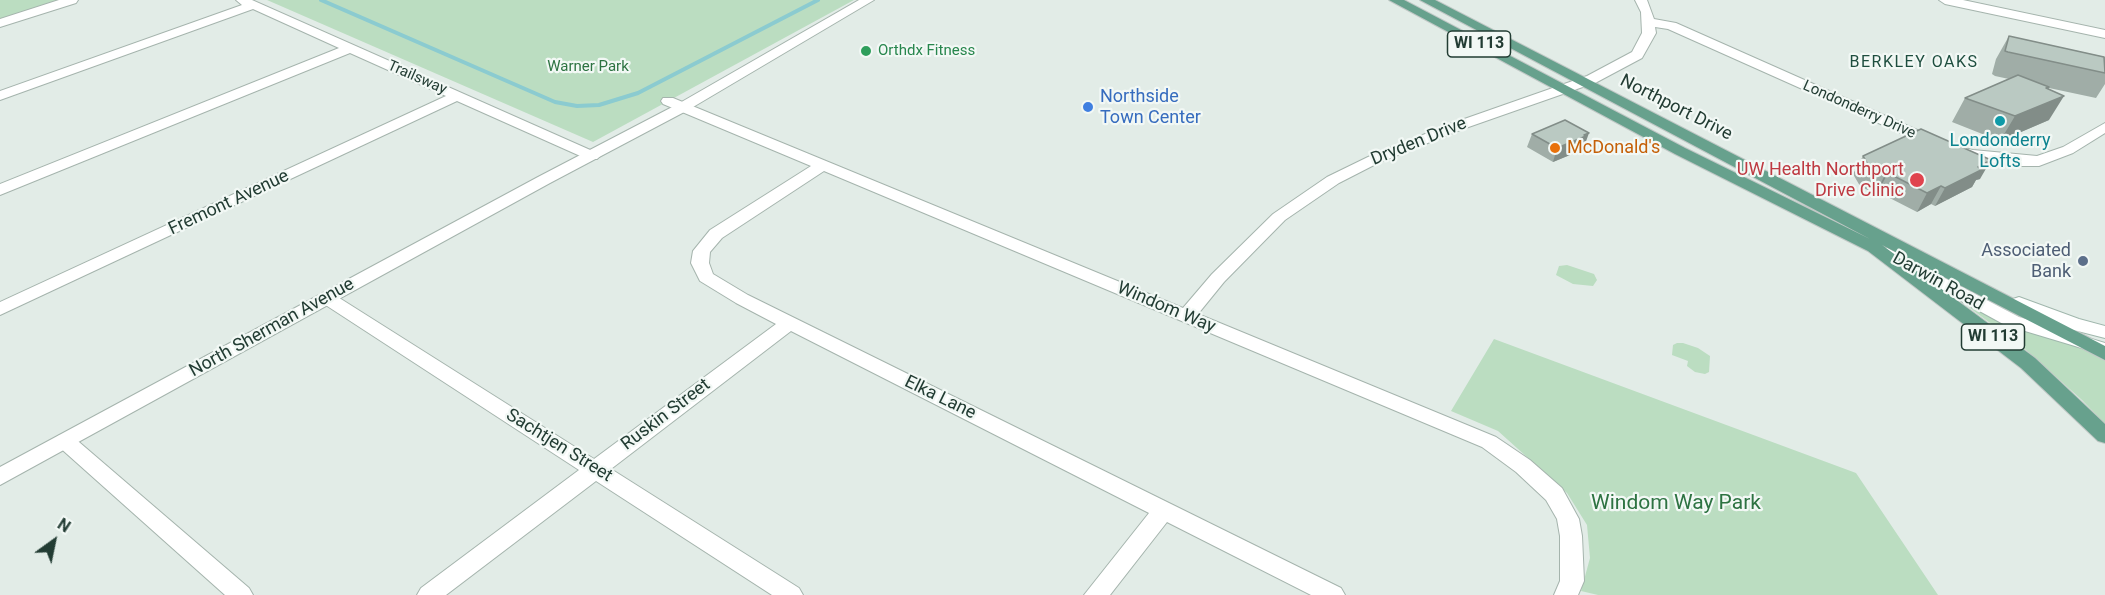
<!DOCTYPE html>
<style>
body{margin:0}
#map{position:relative;width:2105px;height:595px;overflow:hidden;background:#e2ece7;font-family:Roboto,sans-serif}
canvas{display:block}
.north{position:absolute;left:24px;top:511px;width:60px;height:60px;-webkit-text-stroke:4px #f2f8f5;paint-order:stroke;rotate:33deg;font-size:16px;font-weight:700;line-height:24px;text-align:center;color:#223c33}
.north::after{content:'';display:block;margin:auto;width:21px;height:27px;background:#223c33;clip-path:polygon(50% 0,100% 100%,50% 72%,0 100%)}
</style>
<div id="map">
<canvas width="2105" height="595"></canvas>
<div class="north">N</div>
</div>
<script>
const context = document.querySelector('canvas').getContext('2d');
context.lineJoin = 'round';
function fillPath(path, color) { context.fillStyle = color; context.fill(path, 'evenodd'); }
const shape = rows => new Path2D(rows.map(r => 'M' + r).join(''));
function trace(path, color, width, dash) { context.strokeStyle = color; context.lineWidth = width; context.lineCap = dash ? 'butt' : 'round'; context.setLineDash(dash || []); context.stroke(path); }
function label(font, color, halo, rows, align = 'center') {
  context.font = font + ' Roboto,sans-serif'; context.lineWidth = 4.5; context.setLineDash([]); context.textBaseline = 'middle'; context.strokeStyle = halo; context.fillStyle = color; for (const [text, x, y, turn = 0] of rows) {
    context.save(); context.translate(x, y); context.rotate((+turn || 0) * Math.PI / 180); context.textAlign = isNaN(turn) ? turn : align; if (halo) context.strokeText(text, 0, 0); context.fillText(text, 0, 0); context.restore();
  }
}
fillPath(shape([
 [0,0,59,0,0,19],
 [267,0,854,0,593,142],
 [1567,265,1594,274,1597,280,1593,286,1573,284,1556,275,1559,266],
 [1960,298,2042,335,2081,348,2105,361,2105,424,2082,400,2026,350,1958,299],
 [1494,339,1856,473,1938,595,1598,595,1581,591,1590,558,1587,525,1567,493,1498,431,1451,411],
 [1677,343,1683,343,1698,348,1710,356,1709,372,1705,374,1695,372,1687,366,1688,361,1672,355,1673,345]
]), '#bbddc1');
trace(shape([
 [321,0,555,102,577,106,599,105,638,93,818,0]
]), '#8bcbd0', 4);
const minor = shape([
 [59,0,78,0,76,3,0,27,0,19,59,0],
 [236,0,252,0,597,153,600,156,597,159,587,159,457,101,0,315,0,302,446,96,350,53,0,195,0,184,339,48,253,9,0,100,0,91,242,5,236,0],
 [1635,0,1647,0,1654,19,1676,23,1951,145,1973,150,2037,156,2063,147,2105,123,2105,133,2073,153,2039,166,2018,166,1973,160,1941,151,1668,29,1655,27,1656,33,1642,58,1597,82,1460,130,1378,163,1339,183,1285,220,1224,282,1198,314,1496,437,1530,460,1562,488,1579,519,1582,536,1584,581,1578,595,1554,595,1560,581,1560,536,1557,519,1546,500,1516,472,1482,447,824,171,722,238,710,252,709,263,713,274,748,295,1341,588,1345,595,1311,595,1167,522,1110,595,1084,595,1149,513,791,331,611,469,799,588,803,595,772,595,596,481,446,595,417,595,421,588,579,470,321,302,318,298,321,294,333,294,594,459,776,324,736,303,700,281,691,263,693,251,710,230,811,166,663,104,661,101,663,98,673,98,1183,308,1212,274,1273,214,1327,177,1368,157,1450,124,1587,76,1632,52,1642,33,1641,12,1635,0],
 [1939,0,1963,0,2105,30,2105,38,1945,4,1939,0],
 [65,434,72,436,249,588,253,595,225,595,58,446,55,441,58,436,65,434]
]);
const tertiary = shape([
 [859,0,874,0,688,110,550,183,0,485,0,467,538,177,678,104,859,0]
]);
const secondary = shape([
 [1887,248,2019,317,2105,343,2105,355,2005,325,1881,257,1878,253,1881,249,1887,248],
 [2019,297,2079,319,2105,326,2105,338,2066,328,2013,307,2010,303,2013,299,2019,297]
]);
const primary = shape([
 [1389,0,1404,0,1685,148,1870,239,1420,0,1435,0,2105,346,2105,360,1882,245,2035,358,2105,424,2105,443,2098,441,2021,368,1868,251,1675,154,1389,0]
]);
trace(minor, '#a5b4ad', 2);
trace(tertiary, '#a5b4ad', 2);
trace(secondary, '#a0b7ad', 2);
trace(primary, '#c1c8c6', 2);
fillPath(minor, '#fff');
fillPath(tertiary, '#fff');
fillPath(secondary, '#fff');
fillPath(primary, '#67a18d');
fillPath(shape([
 [2009,36,2105,57,2105,84,2096,98,2049,88,2049,120,2000,141,1952,122,1965,98,2009,79,1995,76,1992,74,1996,59],
 [1532,134,1584,147,1583,147,1582,150,1553,162,1527,147],
 [1863,156,1980,179,1976,180,1972,187,1935,206,1931,204,1917,212,1878,192,1875,194,1860,186,1853,174]
]), '#a0ada7');
fillPath(shape([
 [2049,87,2037,107,2064,96,2049,120,2000,141,2015,116,2046,88],
 [1589,133,1584,147,1583,147,1582,150,1553,162,1557,148],
 [1991,160,1980,179,1976,180,1972,187,1935,206,1945,188,1978,167],
 [1888,173,1878,192,1875,194,1885,175],
 [1941,186,1931,204,1917,212,1927,193]
]), '#828d88');
const building = shape([
 [2009,36,2104,57,2105,73,2008,52,2005,51,2009,36],
 [2018,75,2049,87,2046,88,2064,96,2015,116,1965,98,2018,75],
 [1565,120,1589,133,1584,135,1586,136,1557,148,1532,134,1565,120],
 [1921,129,1991,160,1978,167,1983,169,1945,188,1941,186,1927,193,1888,173,1885,175,1870,168,1863,156,1921,129]
]);
fillPath(building, '#bac9c2');
trace(building, '#828d88', 1.5);
for (const [x, y, r, color] of [
 [866,51,6,"#2e9e5b"],
 [1088,107,6,"#3f7fe0"],
 [2000,121,6,"#0f9aa8"],
 [1555,148,6,"#e8710a"],
 [1917,180,8,"#e0444e"],
 [2083,261,6,"#5c6f8a"]
]) { const dot = new Path2D(); dot.arc(x, y, r, 0, 2 * Math.PI); context.fillStyle = color; context.fill(dot); trace(dot, '#f2f8f5', 2); }
label('15px', '#27864d', '#f2f8f5', [
 ["Orthdx Fitness",878,51]
], 'left');
label('15px', '#2d7342', '#f2f8f5', [
 ["Warner Park",588,67]
]);
label('15px', '#223c33', '#f2f8f5', [
 ["Trailsway",417,78,24],
 ["Londonderry Drive",1859,110,24]
]);
for (const [x, y, w] of [
 [1479,44,63],
 [1993,337,63]
]) { const box = new Path2D(); box.roundRect(x - w / 2, y - 13, w, 26, 4.5); context.fillStyle = '#f2f8f5'; context.fill(box); trace(box, '#223c33', 1.5); }
label('bold 16px', '#223c33', null, [
 ["WI 113",1479,44],
 ["WI 113",1993,337]
]);
context.letterSpacing = '1.5px';
label('16px', '#1e4e3f', '#f2f8f5', [
 ["BERKLEY OAKS",1914,63]
]);
context.letterSpacing = '0px';
label('18px', '#366cbe', '#f2f8f5', [
 ["Northside",1100,97],
 ["Town Center",1100,118]
], 'left');
label('18px', '#223c33', '#f2f8f5', [
 ["Northport Drive",1676,108,27],
 ["Dryden Drive",1419,142,-22],
 ["Fremont Avenue",229,203,-25],
 ["Darwin Road",1938,282,29],
 ["Windom Way",1166,308,23],
 ["North Sherman Avenue",272,328,-29],
 ["Elka Lane",940,398,26],
 ["Ruskin Street",666,415,-37],
 ["Sachtjen Street",559,446,32]
]);
label('18px', '#0d838f', '#f2f8f5', [
 ["Londonderry",2000,141],
 ["Lofts",2000,162]
]);
label('18px', '#c56008', '#f2f8f5', [
 ["McDonald's",1567,148]
], 'left');
label('18px', '#be3a42', '#f2f8f5', [
 ["UW Health Northport",1904,170],
 ["Drive Clinic",1904,191]
], 'right');
label('18px', '#4e5e75', '#f2f8f5', [
 ["Associated",2071,251],
 ["Bank",2071,272]
], 'right');
label('21px', '#2d7342', '#f2f8f5', [
 ["Windom Way Park",1676,504]
]);
</script>
